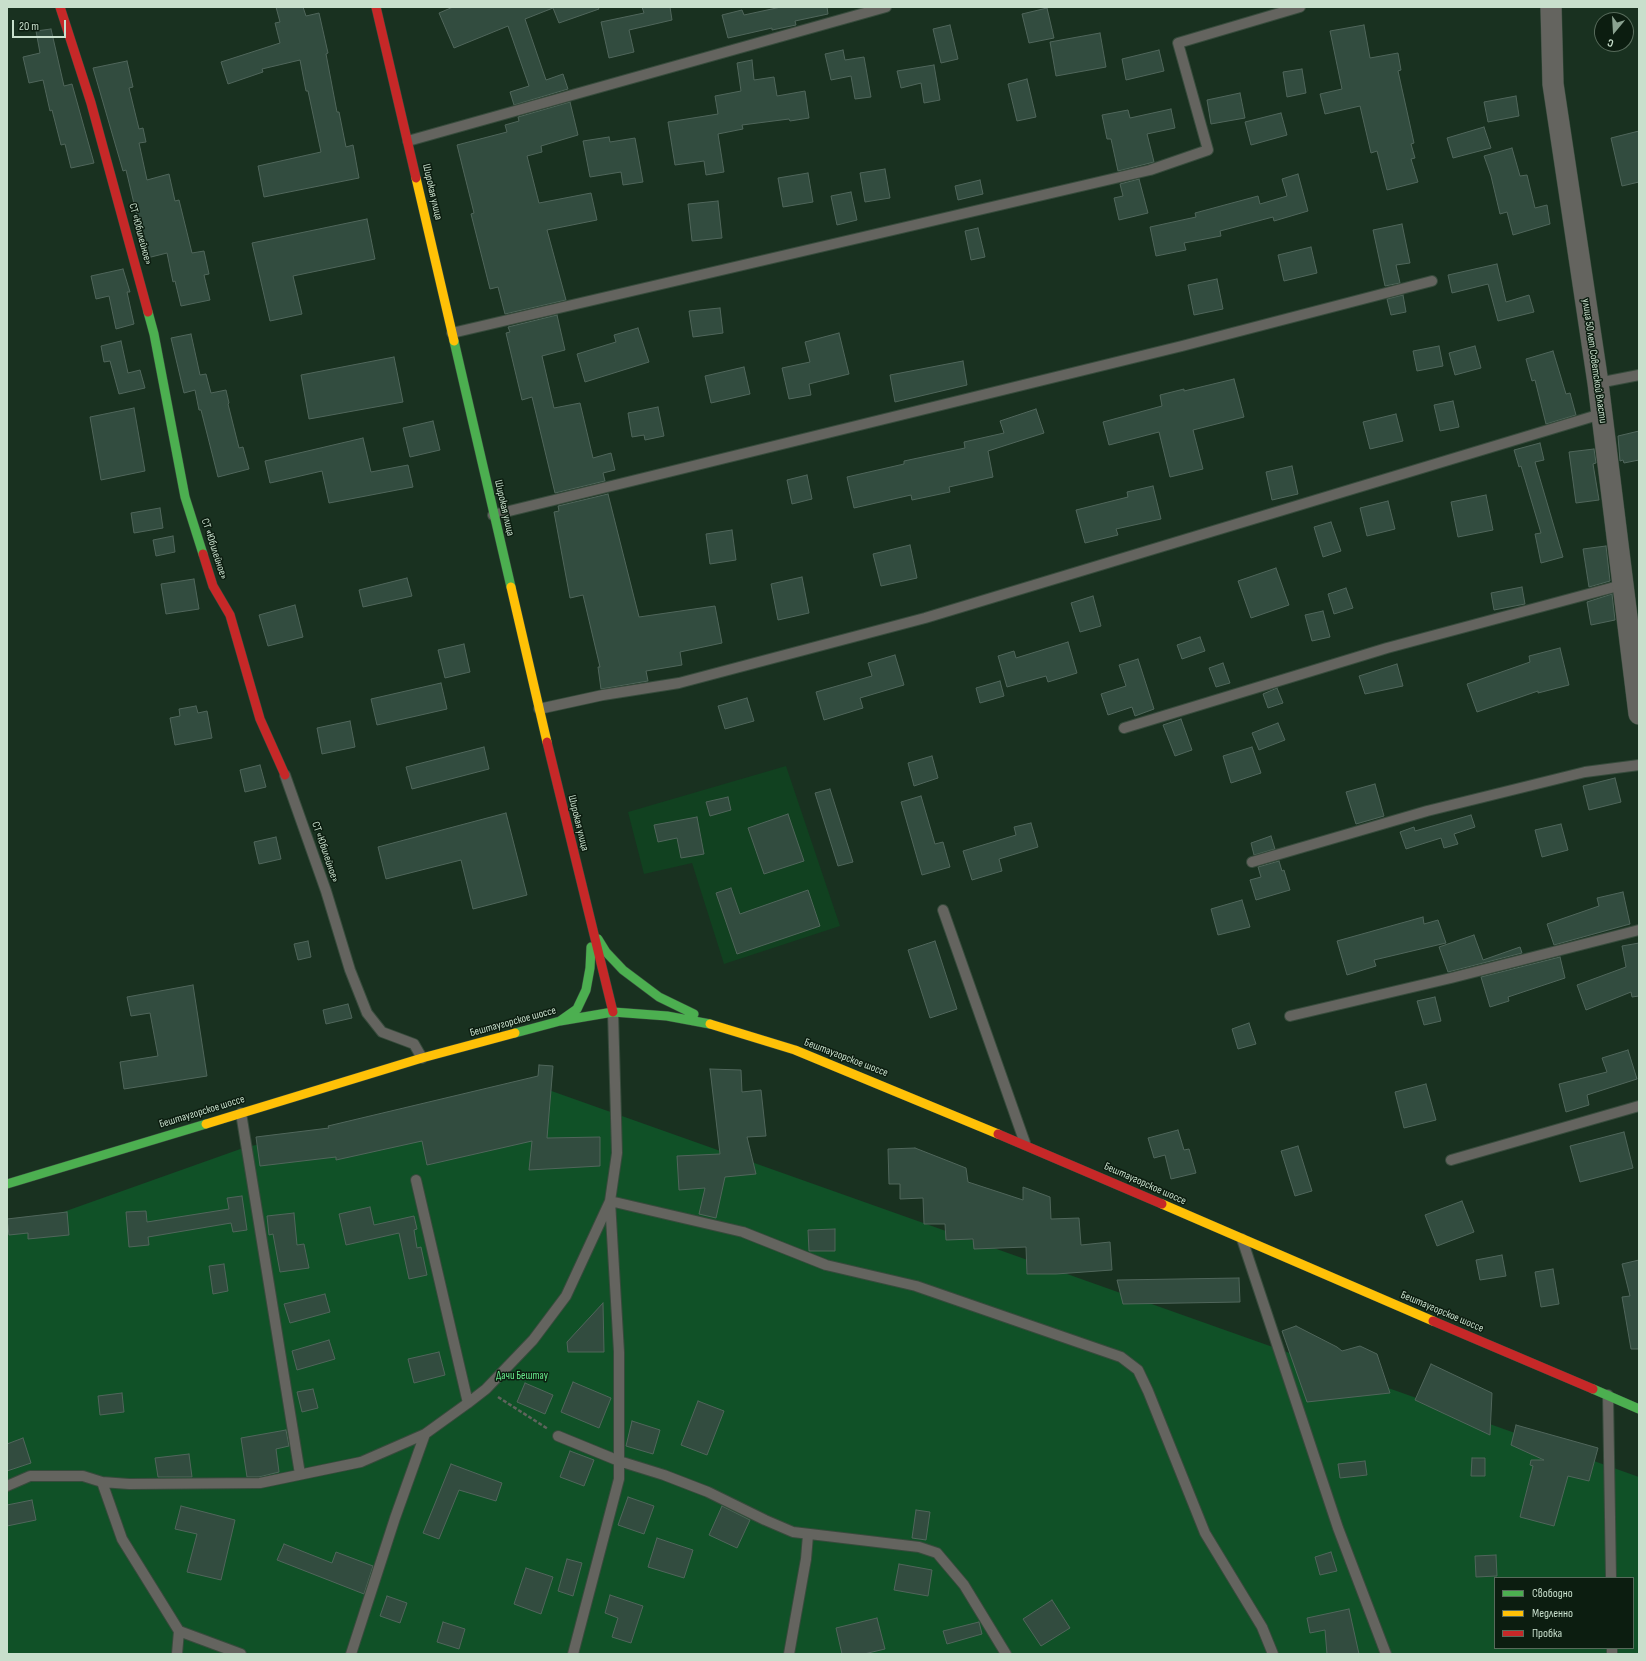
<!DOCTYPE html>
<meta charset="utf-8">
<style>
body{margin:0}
#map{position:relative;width:1646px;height:1661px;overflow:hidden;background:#193120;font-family:"Sofia Sans Condensed",sans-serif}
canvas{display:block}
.frame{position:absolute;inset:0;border:8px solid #c8dfcc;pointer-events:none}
.legend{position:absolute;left:1494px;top:1577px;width:140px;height:72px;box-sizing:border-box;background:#0c1d10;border:1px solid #576b5b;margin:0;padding:5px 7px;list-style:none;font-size:12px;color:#c8dfcc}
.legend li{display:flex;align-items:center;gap:8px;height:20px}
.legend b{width:20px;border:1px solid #576b5b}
.north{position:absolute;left:1594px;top:12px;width:40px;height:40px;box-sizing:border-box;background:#0c1d10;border:1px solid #576b5b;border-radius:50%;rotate:198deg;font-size:11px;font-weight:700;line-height:16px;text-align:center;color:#c8dfcc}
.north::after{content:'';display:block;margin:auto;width:14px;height:18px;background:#8ba290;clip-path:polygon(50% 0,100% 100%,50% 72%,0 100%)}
.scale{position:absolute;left:12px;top:20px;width:54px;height:18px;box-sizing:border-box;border:2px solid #c8dfcc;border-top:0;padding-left:5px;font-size:12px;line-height:14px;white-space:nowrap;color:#c8dfcc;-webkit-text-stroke:3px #0c1d10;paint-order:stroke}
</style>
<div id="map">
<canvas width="1646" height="1661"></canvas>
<div class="frame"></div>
<ul class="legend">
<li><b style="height:5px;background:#4caf50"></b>Свободно</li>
<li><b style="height:5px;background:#ffc107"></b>Медленно</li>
<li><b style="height:5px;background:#c62828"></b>Пробка</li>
</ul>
<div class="north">С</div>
<div class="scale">20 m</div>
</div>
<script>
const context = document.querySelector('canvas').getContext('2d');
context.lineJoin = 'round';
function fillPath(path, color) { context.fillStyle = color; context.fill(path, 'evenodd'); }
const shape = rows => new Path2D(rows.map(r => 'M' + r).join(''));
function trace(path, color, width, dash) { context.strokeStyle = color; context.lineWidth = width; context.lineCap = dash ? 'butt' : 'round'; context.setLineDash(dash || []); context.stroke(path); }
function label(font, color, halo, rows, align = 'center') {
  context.font = font + ' "Sofia Sans Condensed",sans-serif'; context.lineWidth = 3; context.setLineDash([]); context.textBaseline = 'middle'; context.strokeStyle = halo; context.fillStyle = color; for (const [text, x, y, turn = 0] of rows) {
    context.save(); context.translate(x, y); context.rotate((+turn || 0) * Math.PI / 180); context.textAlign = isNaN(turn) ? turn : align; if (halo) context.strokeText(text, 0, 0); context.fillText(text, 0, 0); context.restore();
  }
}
fillPath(shape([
 [786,766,840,926,724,964,692,863,644,874,628,812]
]), '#114120');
fillPath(shape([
 [543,1088,1639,1477,1639,1654,7,1654,7,1232,246,1147],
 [1495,1578,1633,1578,1633,1648,1495,1648]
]), '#105127');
const building = shape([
 [276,7,303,7,306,16,319,13,328,53,326,54,337,112,339,112,346,147,353,145,359,178,264,197,258,166,321,152,308,91,306,91,300,60,262,69,263,72,228,84,221,62,280,43,275,23,280,22,276,7],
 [453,7,598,7,599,9,559,23,553,8,525,19,546,80,563,74,568,89,514,105,510,92,529,86,508,26,454,48,439,13,453,7],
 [642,7,670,7,672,20,629,30,634,52,609,58,601,22,644,13,642,7],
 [781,7,827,7,828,14,795,21,796,25,772,30,772,28,728,38,722,15,742,10,744,15,781,7],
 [1047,8,1054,38,1029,43,1022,14,1047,8],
 [950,25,958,59,941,63,933,29,950,25],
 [1364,25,1370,58,1398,53,1401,70,1398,71,1414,143,1411,144,1415,158,1411,159,1418,182,1387,190,1377,151,1371,153,1360,106,1325,114,1320,94,1342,89,1330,31,1364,25],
 [51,29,64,86,72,84,94,163,71,168,65,144,61,145,52,110,50,111,43,80,29,83,23,57,40,53,36,31,51,29],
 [1100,33,1106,67,1056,76,1050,42,1100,33],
 [843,50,845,60,864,57,871,97,855,99,851,76,831,80,825,54,843,50],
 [1159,50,1164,71,1126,80,1122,59,1159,50],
 [752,60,754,80,774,77,777,96,805,91,809,118,790,121,789,119,742,125,743,129,718,134,724,172,706,175,704,161,675,165,668,122,718,114,715,96,741,91,737,63,752,60],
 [127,61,133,87,129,88,139,129,143,128,146,142,139,143,147,180,169,174,175,201,179,200,192,253,204,251,209,274,204,275,210,300,181,306,175,281,173,282,167,253,147,258,126,170,123,171,93,68,127,61],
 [934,65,940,100,924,103,921,83,901,88,897,71,934,65],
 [1302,69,1306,93,1287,97,1283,72,1302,69],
 [1027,79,1036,117,1017,121,1008,84,1027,79],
 [1240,93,1245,118,1211,124,1207,100,1240,93],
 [1516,96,1519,116,1488,122,1484,102,1516,96],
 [570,102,578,135,541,146,542,152,527,156,539,203,591,193,597,220,547,230,566,300,505,314,498,287,490,289,471,214,474,213,457,145,507,132,505,125,519,121,518,117,570,102],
 [1171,109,1175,128,1147,134,1154,162,1118,171,1111,139,1107,139,1102,115,1128,110,1130,118,1171,109],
 [1281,113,1287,135,1251,145,1245,122,1281,113],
 [1484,127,1491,148,1453,158,1447,138,1484,127],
 [1639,131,1639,182,1622,186,1611,138,1639,131],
 [609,137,610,142,635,138,643,182,623,185,621,172,590,177,583,141,609,137],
 [1512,148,1520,176,1527,175,1535,208,1547,205,1550,224,1513,235,1507,212,1500,214,1491,176,1484,156,1512,148],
 [885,169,890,198,865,202,860,173,885,169],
 [808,173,813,202,783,207,778,178,808,173],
 [1298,174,1308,211,1274,221,1273,217,1220,231,1221,236,1184,243,1186,250,1156,256,1150,227,1196,217,1195,213,1258,196,1260,204,1287,196,1282,179,1298,174],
 [1139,179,1148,213,1119,220,1114,198,1123,196,1120,184,1139,179],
 [980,180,983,194,958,200,955,186,980,180],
 [851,192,857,220,837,225,831,196,851,192],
 [718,201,722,238,692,241,688,204,718,201],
 [367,219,375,259,293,276,302,314,270,321,252,243,367,219],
 [1402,224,1410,263,1396,265,1400,283,1385,286,1373,230,1402,224],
 [978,228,985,257,971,260,965,231,978,228],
 [1311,247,1317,273,1284,281,1278,255,1311,247],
 [1497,264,1506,302,1529,295,1534,312,1498,321,1488,284,1452,293,1448,275,1497,264],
 [123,269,130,292,127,292,134,324,116,329,109,296,96,299,91,276,123,269],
 [1217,279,1223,309,1194,315,1188,285,1217,279],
 [1403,295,1406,312,1391,315,1387,299,1403,295],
 [720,308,723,333,693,337,689,311,720,308],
 [557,315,565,350,542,356,554,408,580,403,593,458,611,453,615,470,603,473,605,481,555,493,532,397,522,400,506,333,510,332,508,327,557,315],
 [638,328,649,362,585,382,577,354,616,342,614,335,638,328],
 [839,333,849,374,809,384,811,395,789,399,782,368,810,362,805,342,839,333],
 [191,334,200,375,206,374,211,393,226,390,229,403,228,404,239,448,243,447,249,469,218,477,201,410,199,410,195,390,184,393,171,338,191,334],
 [121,341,128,373,140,370,145,388,119,394,110,361,104,362,101,346,121,341],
 [1439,346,1443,366,1417,371,1413,351,1439,346],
 [1475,346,1481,368,1455,375,1449,353,1475,346],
 [1553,351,1566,394,1570,393,1576,415,1546,424,1535,380,1532,381,1526,359,1553,351],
 [394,357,403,402,309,419,301,375,394,357],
 [963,361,967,385,895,402,890,375,963,361],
 [744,367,750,394,711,403,705,376,744,367],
 [1234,379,1244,417,1193,430,1203,469,1170,477,1159,432,1109,445,1103,422,1162,406,1160,395,1184,389,1184,391,1234,379],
 [1453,401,1459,427,1440,431,1434,405,1453,401],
 [658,407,664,436,645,440,644,435,632,437,628,413,658,407],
 [134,408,145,471,101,480,90,417,134,408],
 [1036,409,1044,433,988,451,993,477,949,487,950,492,912,500,911,495,854,508,847,477,904,464,904,461,965,448,964,442,1004,433,1000,421,1036,409],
 [1396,414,1403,441,1370,449,1363,422,1396,414],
 [433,421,440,450,410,457,403,428,433,421],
 [1639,431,1639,460,1624,463,1623,460,1620,461,1618,436,1639,431],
 [363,438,371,472,408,465,413,487,329,503,322,471,270,483,265,461,363,438],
 [1540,443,1544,460,1535,462,1563,557,1541,563,1535,534,1541,533,1521,466,1519,467,1514,450,1540,443],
 [1594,449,1596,463,1593,464,1599,500,1576,503,1569,452,1594,449],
 [1292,466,1298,494,1272,500,1266,472,1292,466],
 [807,475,812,499,792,504,787,480,807,475],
 [1153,486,1161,519,1116,529,1118,535,1085,543,1076,510,1128,497,1127,492,1153,486],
 [608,494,639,617,715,606,722,643,680,652,682,665,646,671,648,681,601,689,598,667,600,667,583,595,570,598,554,512,559,511,558,506,608,494],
 [1486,495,1493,530,1458,537,1451,502,1486,495],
 [1388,501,1395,529,1367,536,1360,508,1388,501],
 [160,508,163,528,134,533,131,513,160,508],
 [1331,522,1341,551,1323,557,1314,527,1331,522],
 [732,530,736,560,710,564,706,534,732,530],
 [173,536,175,552,156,556,153,540,173,536],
 [910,545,917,578,881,586,873,554,910,545],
 [1606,546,1610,581,1589,587,1583,549,1606,546],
 [1276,568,1289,605,1251,618,1238,581,1276,568],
 [802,577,809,613,778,620,771,584,802,577],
 [407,578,412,596,363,607,359,590,407,578],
 [194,579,199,609,166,614,161,584,194,579],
 [1522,587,1525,604,1494,610,1491,593,1522,587],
 [1346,588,1353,608,1334,614,1328,594,1346,588],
 [1612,594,1615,620,1591,625,1587,602,1612,594],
 [1093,596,1101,626,1080,632,1071,603,1093,596],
 [295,605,303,637,268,646,259,615,295,605],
 [1323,611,1330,637,1312,641,1305,615,1323,611],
 [1200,637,1205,651,1182,659,1177,645,1200,637],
 [1068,642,1077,673,1048,682,1046,676,1007,687,998,656,1014,651,1016,658,1068,642],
 [464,644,470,672,445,678,438,650,464,644],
 [1560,648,1569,685,1538,693,1538,691,1477,712,1467,684,1530,662,1529,656,1560,648],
 [895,655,904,685,860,698,863,708,824,720,816,692,872,676,868,663,895,655],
 [1138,659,1154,709,1135,716,1132,707,1108,715,1101,694,1126,686,1119,665,1138,659],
 [1223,663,1230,683,1216,687,1209,668,1223,663],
 [1397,664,1403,686,1365,694,1359,676,1397,664],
 [1000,681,1004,696,980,703,976,688,1000,681],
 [441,683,447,709,377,725,371,699,441,683],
 [1277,688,1283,703,1268,708,1263,694,1277,688],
 [747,698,754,721,725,729,718,706,747,698],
 [196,706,198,713,207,711,212,738,175,745,170,718,180,716,179,709,196,706],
 [1181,719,1192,750,1175,756,1163,725,1181,719],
 [350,721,355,747,322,754,317,728,350,721],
 [1278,723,1285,740,1259,750,1252,733,1278,723],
 [484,747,489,769,412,789,406,767,484,747],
 [1252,747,1261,773,1231,783,1223,756,1252,747],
 [932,756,938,778,914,786,908,763,932,756],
 [260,765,266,787,245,792,240,770,260,765],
 [1615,778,1621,802,1589,810,1583,786,1615,778],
 [1375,784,1384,816,1356,824,1346,792,1375,784],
 [830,789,853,862,838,866,815,793,830,789],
 [921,796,935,844,943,842,950,867,922,875,901,802,921,796],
 [728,797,731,810,710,816,706,802,728,797],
 [506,813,527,895,473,909,461,860,386,879,378,847,506,813],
 [788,814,804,861,764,874,748,828,788,814],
 [1471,815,1475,827,1454,834,1458,844,1444,848,1441,838,1406,849,1400,832,1414,827,1415,831,1471,815],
 [697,817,704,854,681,858,677,838,658,842,654,825,697,817],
 [1031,823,1038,847,999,859,1002,871,972,880,963,851,1016,835,1014,827,1031,823],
 [1561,824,1568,850,1542,857,1535,830,1561,824],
 [1271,836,1275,849,1254,855,1251,843,1271,836],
 [276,837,281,859,259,864,254,842,276,837],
 [1279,861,1282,871,1284,870,1290,890,1256,900,1250,880,1261,877,1258,867,1279,861],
 [731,888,740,914,808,890,820,926,737,954,716,893,731,888],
 [1623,892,1630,924,1554,945,1547,924,1599,906,1597,898,1623,892],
 [1242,900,1250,927,1218,935,1211,909,1242,900],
 [1423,917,1424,924,1438,920,1446,943,1374,960,1376,966,1347,975,1337,941,1423,917],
 [1474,935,1483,960,1520,947,1522,953,1448,972,1439,947,1474,935],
 [308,941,311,957,298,960,294,944,308,941],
 [935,941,957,1009,930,1018,908,950,935,941],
 [1639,943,1639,996,1632,997,1631,992,1586,1010,1577,985,1626,967,1622,946,1639,943],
 [1560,957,1565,978,1508,997,1509,1001,1490,1007,1481,977,1560,957],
 [193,985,207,1076,124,1089,120,1062,158,1056,150,1013,131,1016,127,997,193,985],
 [1435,997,1441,1021,1424,1025,1417,1001,1435,997],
 [348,1004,352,1018,326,1024,323,1010,348,1004],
 [1249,1023,1256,1044,1238,1049,1232,1029,1249,1023],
 [1628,1050,1637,1079,1587,1095,1589,1105,1566,1112,1559,1084,1607,1072,1602,1058,1628,1050],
 [539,1065,553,1066,547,1138,600,1137,600,1166,529,1170,532,1141,427,1165,422,1141,336,1160,336,1157,260,1166,256,1137,329,1128,328,1126,538,1076,539,1065],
 [710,1069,741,1070,742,1092,761,1090,766,1136,747,1137,756,1174,725,1177,716,1218,699,1214,705,1188,679,1190,677,1156,720,1154,710,1069],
 [1426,1084,1436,1120,1404,1128,1395,1092,1426,1084],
 [1178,1130,1184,1150,1189,1149,1196,1173,1171,1179,1165,1155,1154,1158,1148,1138,1178,1130],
 [1624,1132,1633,1168,1580,1182,1570,1146,1624,1132],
 [1298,1146,1312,1191,1295,1196,1281,1151,1298,1146],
 [915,1148,966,1168,968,1182,1023,1200,1023,1187,1050,1197,1051,1219,1079,1218,1081,1245,1110,1242,1112,1270,1056,1274,1027,1274,1026,1247,974,1249,973,1239,946,1240,945,1224,924,1224,923,1198,900,1199,900,1184,889,1184,888,1149,915,1148],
 [242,1196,247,1230,233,1232,231,1223,148,1237,149,1245,129,1247,126,1212,146,1211,147,1222,229,1209,227,1198,242,1196],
 [1462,1201,1474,1232,1437,1246,1425,1215,1462,1201],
 [370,1207,374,1225,414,1216,417,1229,414,1230,417,1248,421,1247,427,1275,409,1279,399,1233,346,1245,339,1214,370,1207],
 [67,1212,69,1235,28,1239,28,1233,9,1235,7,1219,67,1212],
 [294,1213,297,1245,304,1244,309,1268,280,1272,273,1234,269,1235,267,1216,294,1213],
 [835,1229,835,1251,809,1251,808,1230,835,1229],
 [1502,1255,1506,1276,1480,1280,1476,1260,1502,1255],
 [1639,1260,1639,1349,1631,1349,1622,1297,1630,1296,1622,1264,1639,1260],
 [224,1264,228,1291,213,1294,209,1266,224,1264],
 [1553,1269,1559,1304,1541,1307,1535,1272,1553,1269],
 [1239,1278,1240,1302,1123,1304,1117,1280,1239,1278],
 [325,1294,330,1312,290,1323,284,1304,325,1294],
 [603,1303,604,1352,568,1352,567,1342,603,1303],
 [1296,1326,1337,1347,1342,1351,1360,1346,1377,1354,1390,1393,1307,1402,1282,1331,1296,1326],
 [329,1340,335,1359,297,1370,292,1351,329,1340],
 [439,1352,445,1375,414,1383,408,1359,439,1352],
 [1431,1364,1492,1393,1490,1435,1415,1400,1431,1364],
 [573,1382,611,1398,599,1428,561,1412,573,1382],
 [525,1383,553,1395,545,1414,517,1402,525,1383],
 [313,1389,318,1408,302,1412,297,1392,313,1389],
 [122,1393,124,1412,100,1415,98,1396,122,1393],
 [698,1401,724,1411,707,1455,681,1445,698,1401],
 [632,1421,660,1430,653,1454,626,1446,632,1421],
 [1516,1425,1598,1448,1589,1481,1568,1476,1554,1526,1520,1517,1533,1466,1530,1465,1531,1460,1544,1460,1511,1445,1516,1425],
 [286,1430,289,1446,276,1449,279,1472,259,1477,247,1477,241,1438,286,1430],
 [23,1438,31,1463,7,1471,7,1444,23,1438],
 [570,1451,594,1460,584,1486,560,1477,570,1451],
 [189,1454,192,1477,158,1477,155,1458,189,1454],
 [1472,1458,1485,1458,1485,1476,1471,1476,1472,1458],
 [1365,1461,1367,1475,1340,1478,1338,1464,1365,1461],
 [451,1464,502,1483,496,1501,459,1490,439,1539,423,1533,451,1464],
 [628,1497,654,1506,644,1534,618,1525,628,1497],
 [32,1500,36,1520,7,1526,7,1505,32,1500],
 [181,1506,235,1520,221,1580,187,1572,197,1534,175,1529,181,1506],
 [722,1506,750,1520,737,1548,709,1535,722,1506],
 [916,1510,930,1512,926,1540,912,1538,916,1510],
 [657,1538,693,1550,684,1578,648,1567,657,1538],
 [284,1544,332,1563,336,1552,373,1566,364,1594,277,1560,284,1544],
 [1331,1552,1337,1571,1320,1575,1315,1557,1331,1552],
 [1496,1555,1497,1576,1476,1577,1475,1556,1496,1555],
 [567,1559,582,1563,573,1596,558,1591,567,1559],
 [899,1564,932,1570,928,1596,894,1590,899,1564],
 [526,1568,553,1577,541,1614,514,1604,526,1568],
 [610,1595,643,1606,631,1643,612,1637,618,1618,605,1613,610,1595],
 [387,1596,407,1603,400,1623,380,1616,387,1596],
 [1052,1600,1070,1628,1041,1646,1023,1619,1052,1600],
 [1349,1609,1359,1654,1327,1654,1325,1630,1310,1633,1307,1618,1349,1609],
 [877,1618,885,1649,864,1654,842,1654,836,1628,877,1618],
 [443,1622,465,1629,459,1649,437,1642,443,1622],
 [979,1622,982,1634,947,1644,943,1631,979,1622]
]);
fillPath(building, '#324c3f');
trace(building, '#50665b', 1);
const lane = shape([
 [408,141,886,7],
 [452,333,1150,170,1208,150,1178,43,1300,7],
 [1598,383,1639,375],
 [493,515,1182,346,1432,281],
 [539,709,603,695,679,683,925,618,1601,414],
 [1124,728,1387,648,1622,585],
 [285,775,326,891,350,970,367,1013,382,1032,414,1044,422,1058],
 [1252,862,1427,811,1585,772,1639,765],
 [943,910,1025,1143],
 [1290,1016,1451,978,1639,930],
 [241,1113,300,1474],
 [1451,1160,1639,1106],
 [416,1180,468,1403],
 [1242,1239,1338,1528,1386,1654],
 [1608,1395,1611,1578],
 [558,1436,619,1461,664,1475,708,1492,765,1520,793,1532,919,1547,937,1553,964,1585,1006,1654],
 [102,1482,122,1539,179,1631,177,1654],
 [7,1486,30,1476,83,1476,102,1482,129,1484,260,1483,361,1462,425,1434,468,1403,486,1389,533,1340,566,1296,610,1201,617,1153,613,1012],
 [179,1631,241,1654],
 [1612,1648,1612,1654],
 [351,1654,395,1518,425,1434],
 [573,1654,619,1479,619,1352,610,1201,743,1232,826,1265,916,1286,1121,1357,1138,1370,1148,1391,1205,1533,1262,1627,1273,1654],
 [789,1654,806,1559,808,1535]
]);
const street = shape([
 [1551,7,1553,84,1598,383,1639,714]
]);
const fast = shape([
 [148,312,154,334,185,497,203,554],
 [454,341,511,587],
 [598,939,606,952,623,970,659,997,694,1014],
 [560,1021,577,1009,586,990,590,968,591,947],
 [515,1033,560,1021,613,1012,667,1016,710,1024],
 [7,1184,206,1124],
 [1593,1389,1639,1409]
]);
const slow = shape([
 [416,178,454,341],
 [511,587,547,742],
 [710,1024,795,1050,998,1134],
 [206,1124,422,1058,515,1033],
 [1162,1204,1433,1321]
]);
const jam = shape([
 [60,7,91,103,148,312],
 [376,7,416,178],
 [203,554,213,586,230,615,260,719,285,775],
 [547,742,613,1012],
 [998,1134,1162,1204],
 [1433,1321,1593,1389]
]);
trace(lane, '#374b3c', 12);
trace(street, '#374b3c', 22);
trace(fast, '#374b3c', 10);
trace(slow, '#374b3c', 10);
trace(jam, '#374b3c', 10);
trace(shape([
 [498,1397,548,1429]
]), '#5e635c', 2.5, [4, 2]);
trace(lane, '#64645f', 10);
trace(street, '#64645f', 21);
trace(fast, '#4caf50', 9);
trace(slow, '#ffc107', 9);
trace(jam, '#c62828', 9);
label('11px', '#c8dfcc', '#0c1d10', [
 ["Широкая улица",432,192,77],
 ["СТ «Юбилейное»",140,234,75],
 ["улица 50 лет Советской Власти",1594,361,82],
 ["Широкая улица",504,508,77],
 ["СТ «Юбилейное»",214,549,72],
 ["Широкая улица",578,823,76],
 ["СТ «Юбилейное»",325,852,71],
 ["Бештаугорское шоссе",513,1022,-15],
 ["Бештаугорское шоссе",846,1058,21],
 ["Бештаугорское шоссе",202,1112,-17],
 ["Бештаугорское шоссе",1145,1184,24],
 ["Бештаугорское шоссе",1442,1312,23]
]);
label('11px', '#67e98b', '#0c1d10', [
 ["Дачи Бештау",522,1376]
]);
</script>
